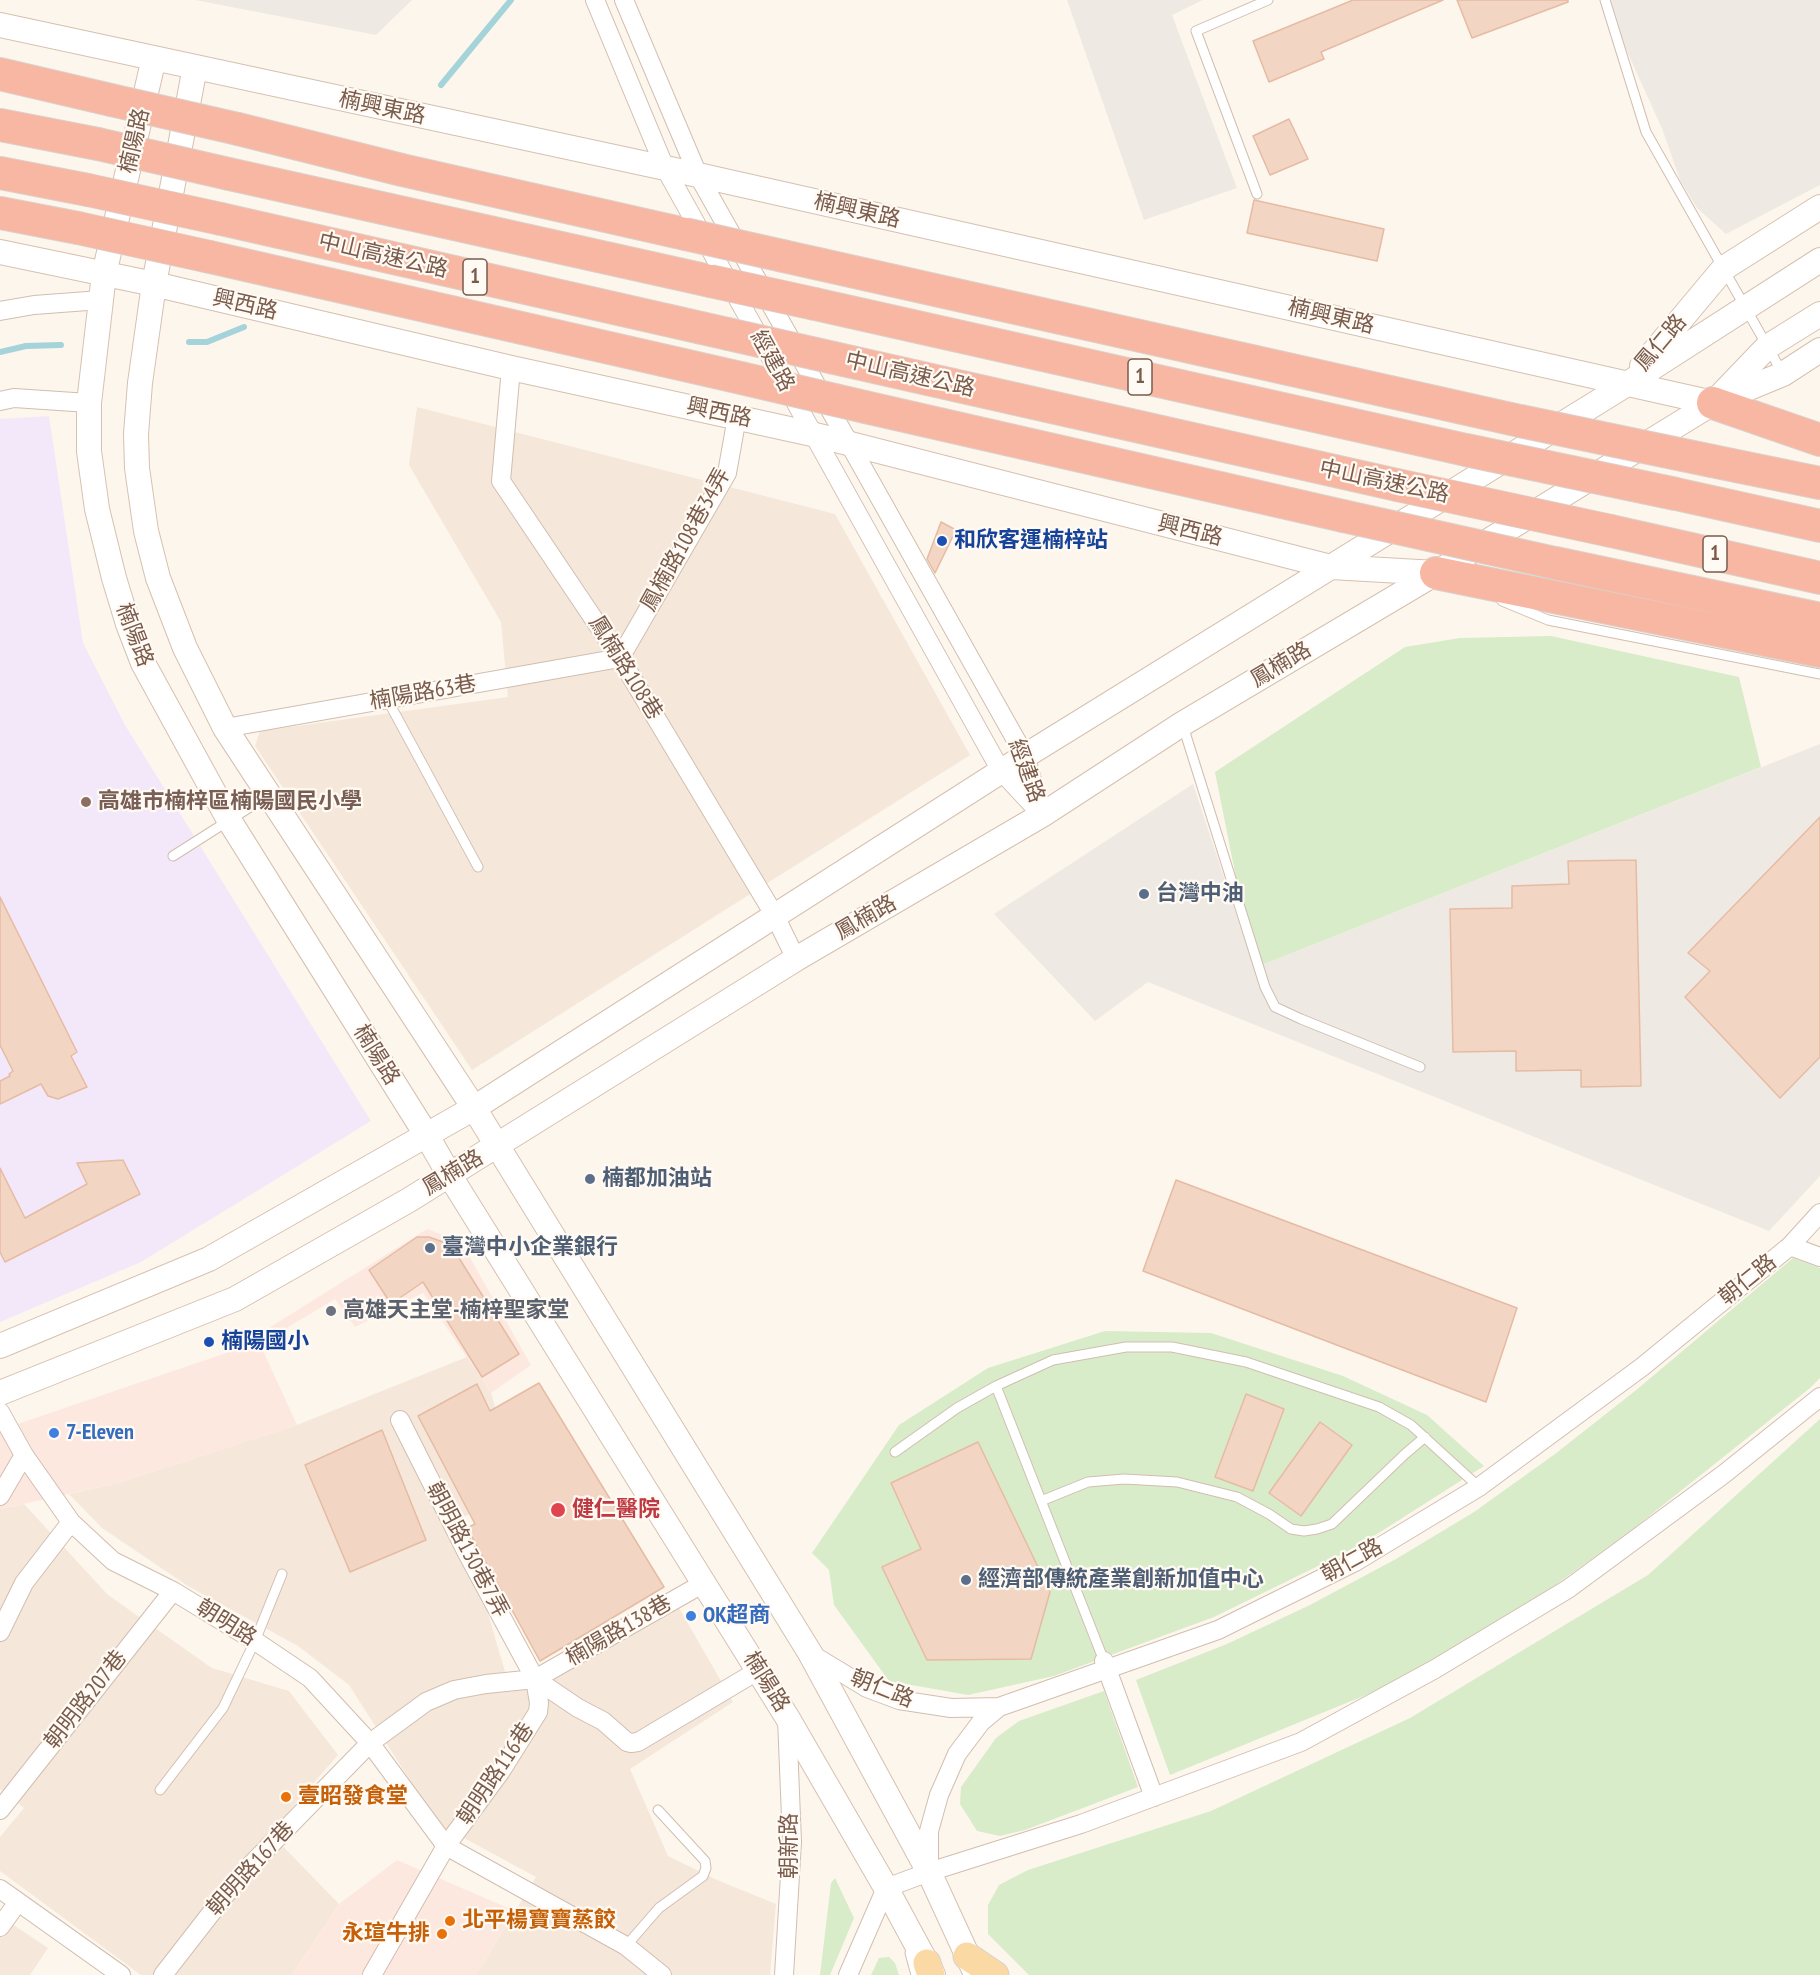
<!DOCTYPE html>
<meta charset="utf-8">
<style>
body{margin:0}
canvas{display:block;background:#fdf6ec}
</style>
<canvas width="1820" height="1975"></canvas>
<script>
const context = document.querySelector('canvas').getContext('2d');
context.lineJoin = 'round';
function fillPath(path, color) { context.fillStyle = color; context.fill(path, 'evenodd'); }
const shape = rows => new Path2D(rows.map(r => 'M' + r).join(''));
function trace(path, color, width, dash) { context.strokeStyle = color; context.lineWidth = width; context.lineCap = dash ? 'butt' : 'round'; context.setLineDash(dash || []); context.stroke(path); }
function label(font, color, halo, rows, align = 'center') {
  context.font = font + ' "PT Sans Narrow","Noto Sans TC",sans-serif'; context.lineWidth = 4.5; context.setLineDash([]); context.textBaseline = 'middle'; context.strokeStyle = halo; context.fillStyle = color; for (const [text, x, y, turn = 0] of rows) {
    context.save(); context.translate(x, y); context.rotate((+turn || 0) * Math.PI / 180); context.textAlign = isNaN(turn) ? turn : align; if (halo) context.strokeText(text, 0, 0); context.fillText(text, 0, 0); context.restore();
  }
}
fillPath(shape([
 [417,407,835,514,970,755,472,1070,255,746,260,731,508,697,501,622,409,465],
 [467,1357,491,1393,520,1494,460,1518,511,1692,679,1608,733,1702,630,1769,668,1856,717,1880,776,1904,770,1975,476,1975,536,1877,438,1824,349,1685,298,1646,188,1586,102,1528,69,1494,118,1483,297,1425],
 [24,1504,108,1595,212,1668,289,1691,338,1755,270,1833,339,1904,292,1975,141,1975,0,1871,0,1837,24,1808,0,1789,0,1509],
 [0,1916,48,1948,30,1975,0,1975]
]), '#f5e8da');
fillPath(shape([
 [427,1229,461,1242,531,1365,491,1393,423,1293,355,1327,335,1299,260,1344,297,1425,118,1483,0,1509,0,1430,232,1351],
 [397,1860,515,1911,476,1975,292,1975,339,1904]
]), '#fde8e0');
fillPath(shape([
 [195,0,412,0,376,35],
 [1067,0,1203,0,1172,15,1237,188,1144,220],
 [1604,0,1820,0,1820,185,1726,234,1697,208,1680,180,1663,131],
 [1820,744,1820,1176,1769,1231,1148,982,1095,1021,994,914,1193,784,1254,968]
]), '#efe9e4');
fillPath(shape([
 [49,416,83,643,125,725,371,1121,141,1262,0,1322,0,419]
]), '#f3e8fa');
fillPath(shape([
 [1551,636,1739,677,1761,767,1254,968,1215,772,1405,647,1460,638],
 [1793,1258,1820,1268,1820,1378,1810,1388,1633,1529,1550,1589,1450,1650,1371,1693,1170,1775,1136,1680,1227,1644,1310,1605,1396,1559,1474,1512,1555,1454,1635,1391],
 [1105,1331,1211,1333,1343,1376,1427,1415,1484,1466,1355,1548,1214,1617,1054,1676,968,1695,889,1681,834,1605,829,1570,812,1553,899,1425,988,1368],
 [1820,1419,1820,1975,1029,1975,988,1934,988,1905,999,1885,1028,1870,1211,1811,1410,1718,1648,1575],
 [1104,1691,1138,1787,1025,1830,1000,1836,977,1831,960,1804,961,1787,996,1738,1019,1721],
 [835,1878,854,1918,830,1975,820,1975,831,1883],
 [889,1957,895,1963,899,1975,871,1975,879,1958]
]), '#d8ecc9');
trace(shape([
 [441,85,511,0],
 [189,342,207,342,244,327],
 [0,352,26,346,61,345]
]), '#a5d3da', 6);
const building = shape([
 [1353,0,1443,0,1321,52,1324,59,1269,82,1253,41,1353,0],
 [1457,0,1568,0,1568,2,1472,38,1457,0],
 [1289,119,1308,159,1270,175,1253,136,1289,119],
 [1254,200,1384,229,1377,261,1247,233,1254,200],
 [941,522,956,530,935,573,927,559,941,522],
 [1820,817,1820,1057,1780,1098,1685,997,1710,971,1688,953,1820,817],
 [1636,860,1641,1086,1581,1087,1581,1070,1516,1071,1516,1051,1453,1052,1450,909,1512,908,1512,886,1569,884,1568,861,1636,860],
 [0,897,77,1052,71,1056,87,1087,58,1099,48,1096,41,1084,0,1104,0,1081,10,1076,9,1074,13,1071,0,1045,0,897],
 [123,1160,140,1194,5,1262,0,1252,0,1168,25,1218,87,1184,77,1163,123,1160],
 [1176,1180,1517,1308,1486,1402,1143,1271,1176,1180],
 [417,1237,429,1237,443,1242,454,1250,519,1354,482,1377,423,1282,391,1304,369,1270,417,1237],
 [539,1383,664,1587,540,1661,467,1528,475,1524,418,1416,477,1384,490,1411,539,1383],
 [1246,1394,1284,1409,1253,1491,1215,1477,1246,1394],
 [1320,1422,1352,1445,1301,1516,1269,1493,1320,1422],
 [382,1430,426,1540,350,1572,305,1465,382,1430],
 [978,1442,1050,1592,1031,1659,927,1660,882,1567,921,1549,891,1483,978,1442]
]);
fillPath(building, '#f3d5c3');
trace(building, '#e6bba3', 1.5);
const lane = shape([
 [1605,0,1646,132,1783,374],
 [1257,194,1196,31,1268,0],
 [1502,601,1548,620,1820,674],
 [387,699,478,867],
 [1183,726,1265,987,1275,1007,1301,1019,1420,1067],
 [173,856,269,795],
 [996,1386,1104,1661],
 [895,1452,957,1408,996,1386,1053,1360,1126,1347,1172,1347,1246,1362,1379,1407,1411,1425,1479,1487],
 [1041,1501,1088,1482,1124,1479,1177,1482,1237,1497,1269,1514,1291,1529,1304,1531,1317,1529,1332,1524,1405,1454,1425,1437],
 [160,1790,223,1708,255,1641,282,1574],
 [626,1946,659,1908,703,1876,706,1868,705,1861,658,1810],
 [910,1953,916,1975]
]);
const street = shape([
 [595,0,665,168,1001,771,1042,815],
 [624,0,698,175,1025,756,1041,810],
 [0,311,34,305,101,300],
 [511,368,501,481,620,658,775,916,796,959],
 [0,401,14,398,89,403],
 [225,728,620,658,727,473,737,417],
 [1790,1246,1820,1257],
 [0,1412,24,1455,71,1522,113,1561,173,1591,255,1641,310,1678,370,1743,446,1846,626,1946,662,1975],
 [0,1496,24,1455],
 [0,1632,24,1583,71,1522],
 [811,1654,867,1688,899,1700,951,1708,999,1707,1218,1630,1355,1562,1479,1487,1642,1367,1790,1246,1820,1213],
 [1104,1661,1154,1797],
 [535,1679,578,1708,603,1721,627,1742,631,1743,638,1742,759,1670],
 [0,1810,173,1591],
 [929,1871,929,1831,939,1795,957,1754,981,1722,999,1707],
 [0,1889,121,1975],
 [0,1927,18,1902],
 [163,1975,240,1876,370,1743,426,1702,454,1690,486,1684,535,1679,704,1583],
 [372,1975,446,1846,501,1771,538,1712,539,1703,535,1679,467,1553,400,1420],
 [784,1975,792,1842,787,1719],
 [848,1975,886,1888,929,1872,1081,1824,1301,1742,1435,1669,1568,1589,1724,1474,1820,1397]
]);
const secondary = shape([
 [0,25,698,175,1713,403],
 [154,58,104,274,89,403,89,451,97,509,114,578,128,624,143,663,229,820,427,1136,450,1176,787,1717,886,1888,933,1975],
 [195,67,154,284,140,383,136,434,137,468,146,531,158,578,185,648,225,728,474,1108,810,1653,929,1872,975,1972],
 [0,252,154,284,511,368,812,434,1331,567,1436,573],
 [1642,366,1724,268,1820,207],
 [1721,395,1767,347,1820,314],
 [0,1346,209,1259,474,1108,1025,756,1627,384,1820,260],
 [0,1393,235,1299,409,1200,796,959,1042,815,1182,724,1436,573,1713,403,1783,374,1820,350]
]);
const primary = shape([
 [967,1956,995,1975],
 [927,1963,931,1975]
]);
const highway = shape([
 [0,74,111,100],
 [0,125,98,144],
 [238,129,402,170,685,234],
 [0,173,88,190],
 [229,174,710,281],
 [0,213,78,228],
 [221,219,728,334],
 [783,256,1520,421],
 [210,257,741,378],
 [815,304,1466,450],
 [834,358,1397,485],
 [1713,403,1820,440],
 [865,407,1343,516],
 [1712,461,1820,483],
 [1676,494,1820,526],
 [1611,531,1820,578],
 [1555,563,1820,619],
 [1436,573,1820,651]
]);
trace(lane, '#d1beb0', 11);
trace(street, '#d1beb0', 20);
trace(secondary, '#d6c0b0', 26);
trace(primary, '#dad1cd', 29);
trace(highway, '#dad1cd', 34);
trace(lane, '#fff', 9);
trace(street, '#fff', 18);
trace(secondary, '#fff', 24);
trace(primary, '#fbd9a5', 27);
trace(highway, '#f7b7a3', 32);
const highwayBridge = shape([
 [111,100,238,129],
 [98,144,229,174],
 [88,190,221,219],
 [78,228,210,257],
 [685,234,783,256],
 [710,281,815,304],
 [728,334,834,358],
 [741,378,865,407],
 [1520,421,1712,461],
 [1466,450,1676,494],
 [1397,485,1611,531],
 [1343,516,1555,563]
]);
trace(highwayBridge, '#dad1cd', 34, []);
trace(highwayBridge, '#f7b7a3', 32);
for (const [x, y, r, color] of [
 [942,541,6,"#1a4fb4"],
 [86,802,6,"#8d6e63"],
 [1144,894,6,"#5c6f8a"],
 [590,1179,6,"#5c6f8a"],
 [430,1248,6,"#5c6f8a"],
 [331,1311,6,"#6b7280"],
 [209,1342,6,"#1a4fb4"],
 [54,1433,6,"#3f7fe0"],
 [558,1510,8,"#e0444e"],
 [966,1580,6,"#5c6f8a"],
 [691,1616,6,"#3f7fe0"],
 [286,1797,6,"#e8710a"],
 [450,1921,6,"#e8710a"],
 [442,1934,6,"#e8710a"]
]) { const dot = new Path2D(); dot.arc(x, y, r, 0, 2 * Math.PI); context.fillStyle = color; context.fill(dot); trace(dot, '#fffaf3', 2); }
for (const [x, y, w] of [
 [475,277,24],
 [1140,377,24],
 [1715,554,24]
]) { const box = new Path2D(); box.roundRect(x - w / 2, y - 18, w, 36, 4.5); context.fillStyle = '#fffaf3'; context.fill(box); trace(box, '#7a5c4d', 1.5); }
label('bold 21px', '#7a5c4d', null, [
 ["1",475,277],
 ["1",1140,377],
 ["1",1715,554]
]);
label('22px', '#7a5c4d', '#fffaf3', [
 ["楠興東路",382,108,12],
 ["楠陽路",135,141,-77],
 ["楠興東路",857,211,13],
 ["中山高速公路",383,256,13],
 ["興西路",245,305,13],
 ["楠興東路",1331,317,13],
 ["鳳仁路",1661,343,-50],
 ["經建路",772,361,61],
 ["中山高速公路",910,375,13],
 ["興西路",719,413,12],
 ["中山高速公路",1384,482,12],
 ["興西路",1190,531,14],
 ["鳳楠路108巷34弄",686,540,-61],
 ["楠陽路",134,635,69],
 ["鳳楠路",1281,665,-31],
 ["鳳楠路108巷",625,668,58],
 ["楠陽路63巷",423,693,-10],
 ["經建路",1026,771,70],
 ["鳳楠路",866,918,-30],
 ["楠陽路",376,1055,58],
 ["鳳楠路",453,1173,-31],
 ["朝仁路",1748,1280,-39],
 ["朝明路130巷7弄",467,1550,62],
 ["朝仁路",1352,1561,-29],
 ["朝明路",226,1623,32],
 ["楠陽路138巷",619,1631,-30],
 ["楠陽路",766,1682,58],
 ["朝仁路",882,1689,22],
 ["朝明路207巷",86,1700,-52],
 ["朝明路116巷",496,1774,-56],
 ["朝新路",790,1846,-90],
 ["朝明路167巷",251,1869,-48]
]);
label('bold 22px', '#164399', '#fffaf3', [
 ["和欣客運楠梓站",954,541],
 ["楠陽國小",221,1342]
], 'left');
label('bold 22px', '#785e54', '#fffaf3', [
 ["高雄市楠梓區楠陽國民小學",98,802]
], 'left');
label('bold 22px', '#4e5e75', '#fffaf3', [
 ["台灣中油",1156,894],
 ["楠都加油站",602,1179],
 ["臺灣中小企業銀行",442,1248],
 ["經濟部傳統產業創新加值中心",978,1580]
], 'left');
label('bold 22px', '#5b616d', '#fffaf3', [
 ["高雄天主堂-楠梓聖家堂",343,1311]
], 'left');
label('bold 22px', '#366cbe', '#fffaf3', [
 ["7-Eleven",66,1433],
 ["OK超商",703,1616]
], 'left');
label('bold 22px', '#be3a42', '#fffaf3', [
 ["健仁醫院",572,1510]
], 'left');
label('bold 22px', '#c56008', '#fffaf3', [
 ["壹昭發食堂",298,1797],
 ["北平楊寶寶蒸餃",462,1921],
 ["永瑄牛排",430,1934,"right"]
], 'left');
</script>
